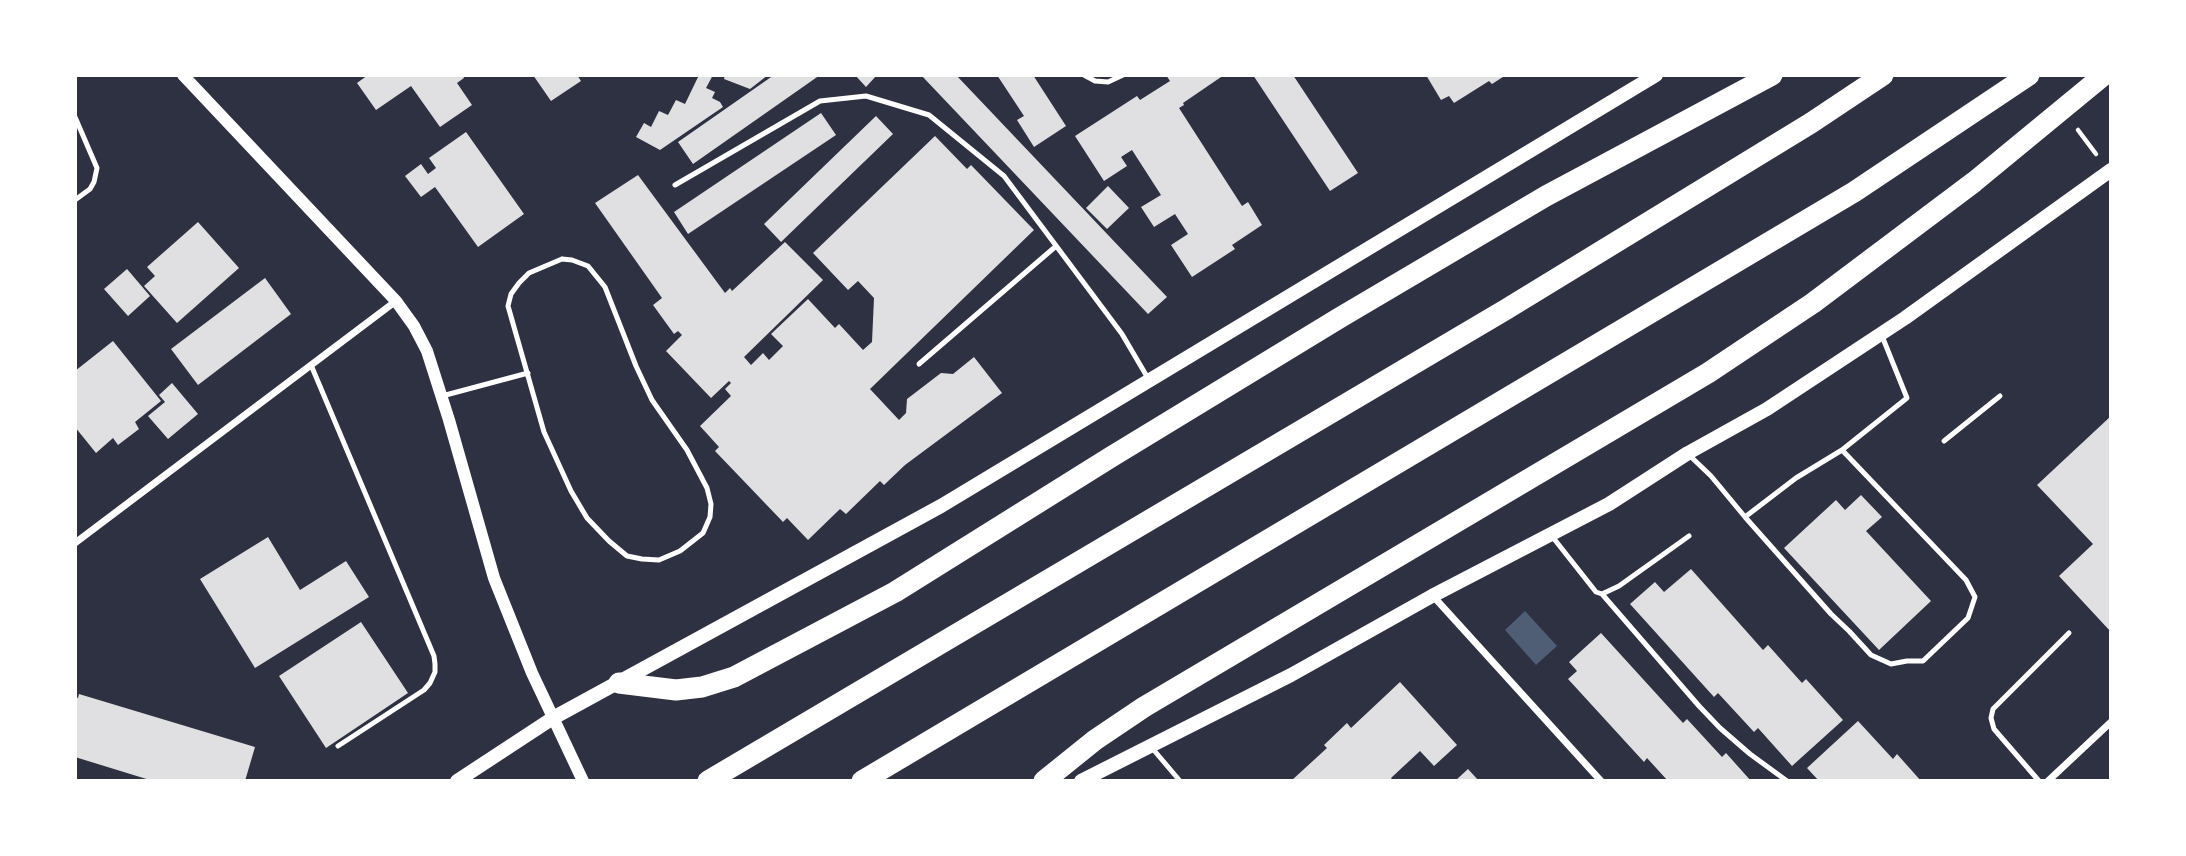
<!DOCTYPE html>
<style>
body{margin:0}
#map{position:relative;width:2186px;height:856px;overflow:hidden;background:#2d3142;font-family:"Space Grotesk",sans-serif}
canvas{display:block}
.frame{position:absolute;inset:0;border:77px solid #fff;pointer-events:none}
</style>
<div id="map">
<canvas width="2186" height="856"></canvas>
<div class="frame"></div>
</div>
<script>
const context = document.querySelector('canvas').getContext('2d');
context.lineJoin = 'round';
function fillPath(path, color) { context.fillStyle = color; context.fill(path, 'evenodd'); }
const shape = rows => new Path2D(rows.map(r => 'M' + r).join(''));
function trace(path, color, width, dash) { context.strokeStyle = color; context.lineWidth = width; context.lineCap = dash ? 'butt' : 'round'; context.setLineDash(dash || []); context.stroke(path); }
fillPath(shape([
 [1525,611,1557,646,1536,665,1505,630]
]), '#4f5d75');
fillPath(shape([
 [368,75,463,75,464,78,457,83,472,105,440,127,411,86,376,110,357,83],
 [533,75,577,75,581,81,551,101],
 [699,75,713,75,706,88,715,92,712,98,720,102,723,107,660,150,636,137,644,123,651,127,659,111,668,115,676,100,685,104],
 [725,75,768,75,750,89,724,79],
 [774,75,820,75,693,164,678,142],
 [855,75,877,75,866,87],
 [921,75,956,75,1167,297,1148,314],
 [997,75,1033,75,1066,126,1034,147,1017,120,1024,116],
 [1166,75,1224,75,1183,103,1184,105,1179,108,1242,206,1248,202,1262,225,1232,245,1235,249,1192,277,1171,245,1188,234,1175,214,1154,227,1141,207,1161,195,1132,150,1121,157,1127,166,1104,181,1075,136,1137,96,1140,100,1170,81],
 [1253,75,1293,75,1358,173,1330,191],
 [1426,75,1506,75,1492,84,1489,81,1454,103,1449,96,1441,100],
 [821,113,836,135,688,234,674,212],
 [876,116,893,134,781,242,764,224],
 [466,132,524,214,478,247,435,187,421,197,405,176,421,164,428,174,436,168,429,158],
 [935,136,967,169,971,165,1034,230,870,389,899,420,906,413,907,399,941,373,953,374,974,357,1002,393,905,465,884,485,880,481,846,514,840,509,808,540,787,518,783,522,715,451,719,447,700,426,731,396,725,389,731,383,729,381,711,398,666,351,682,335,678,331,674,334,653,305,662,298,595,203,638,175,725,293,730,288,732,291,785,242,823,280,744,357,751,365,763,353,769,360,783,346,771,334,808,299,835,328,839,324,863,350,872,342,874,298,858,281,848,290,813,253],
 [1108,186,1129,208,1107,229,1086,208],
 [198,222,239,268,177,323,144,286,155,276,147,267],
 [127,269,150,296,128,316,104,289],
 [265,278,291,314,198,385,171,349],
 [113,341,161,401,135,422,139,429,118,445,113,438,96,453,75,427,75,371],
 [172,383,198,414,168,439,148,416,165,402,159,395],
 [2111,416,2111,632,2059,576,2093,544,2037,485],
 [1861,495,1882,517,1866,531,1931,601,1879,650,1784,548,1836,500,1845,510],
 [268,537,300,590,346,561,369,597,255,668,200,579],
 [1691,569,1763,650,1768,645,1802,683,1806,679,1843,720,1792,766,1758,728,1754,732,1718,693,1714,697,1630,604,1655,582,1664,592],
 [361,622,408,693,326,748,279,676],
 [1601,633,1683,723,1687,719,1722,757,1726,753,1751,781,1668,781,1647,758,1644,762,1568,679,1577,671,1569,662],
 [1400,682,1457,745,1434,766,1420,751,1391,778,1393,781,1291,781,1327,748,1324,745,1347,723,1351,728],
 [79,694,255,747,245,781,153,781,75,757,75,697,78,698],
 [1858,721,1893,759,1897,754,1921,781,1819,781,1807,768],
 [1468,769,1479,781,1455,781]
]), '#e0e0e3');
trace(shape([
 [2078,130,2096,154]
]), '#fff', 4.5);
trace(shape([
 [1084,75,1095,81,1108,82,1123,75],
 [75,117,97,168,94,182,90,189,75,200],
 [675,185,820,101,866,96,929,115,1004,176,1122,334,1149,380],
 [562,259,572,260,588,266,605,287,636,366,652,400,687,450,707,488,711,504,710,517,703,533,680,551,659,560,642,559,627,556,609,541,587,518,571,491,544,432,508,306,511,294,519,283,529,273,562,259],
 [919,364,1055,247],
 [311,365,434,656,435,664,435,672,430,683,424,690,338,746],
 [442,396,528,373],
 [1944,441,2000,396],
 [1842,450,1907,398,1882,336],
 [1688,454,1711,476,1745,517,1831,614,1849,631,1871,655,1891,664,1907,661,1923,661,1968,618,1975,597,1966,580,1842,450,1796,478,1745,517],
 [1551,535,1596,592,1602,594,1619,586,1689,536],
 [1602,594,1699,706,1720,728,1750,754,1787,781],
 [1152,748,1180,781],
 [2039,781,1994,729,1991,718,1993,709,2069,633]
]), '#fff', 5);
trace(shape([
 [75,543,396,301],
 [1433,596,1601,781],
 [2048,781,2111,722]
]), '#fff', 7);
trace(shape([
 [183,75,396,301,414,326,427,351,449,420,494,578,532,673,583,781]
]), '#fff', 12);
trace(shape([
 [457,781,553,718,941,506,1656,75],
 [1081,781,1291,675,1432,596,1609,504,1688,453,1767,409,1905,318,2111,170]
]), '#fff', 14);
trace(shape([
 [619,683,676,690,702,687,734,677,895,592,1111,457,1341,317,1546,196,1772,75],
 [708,781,1505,310,1811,123,1883,75],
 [862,781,1854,192,2029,75],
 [1044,781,1095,740,1144,707,1708,373,1813,303,1974,182,2104,75]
]), '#fff', 21);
</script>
